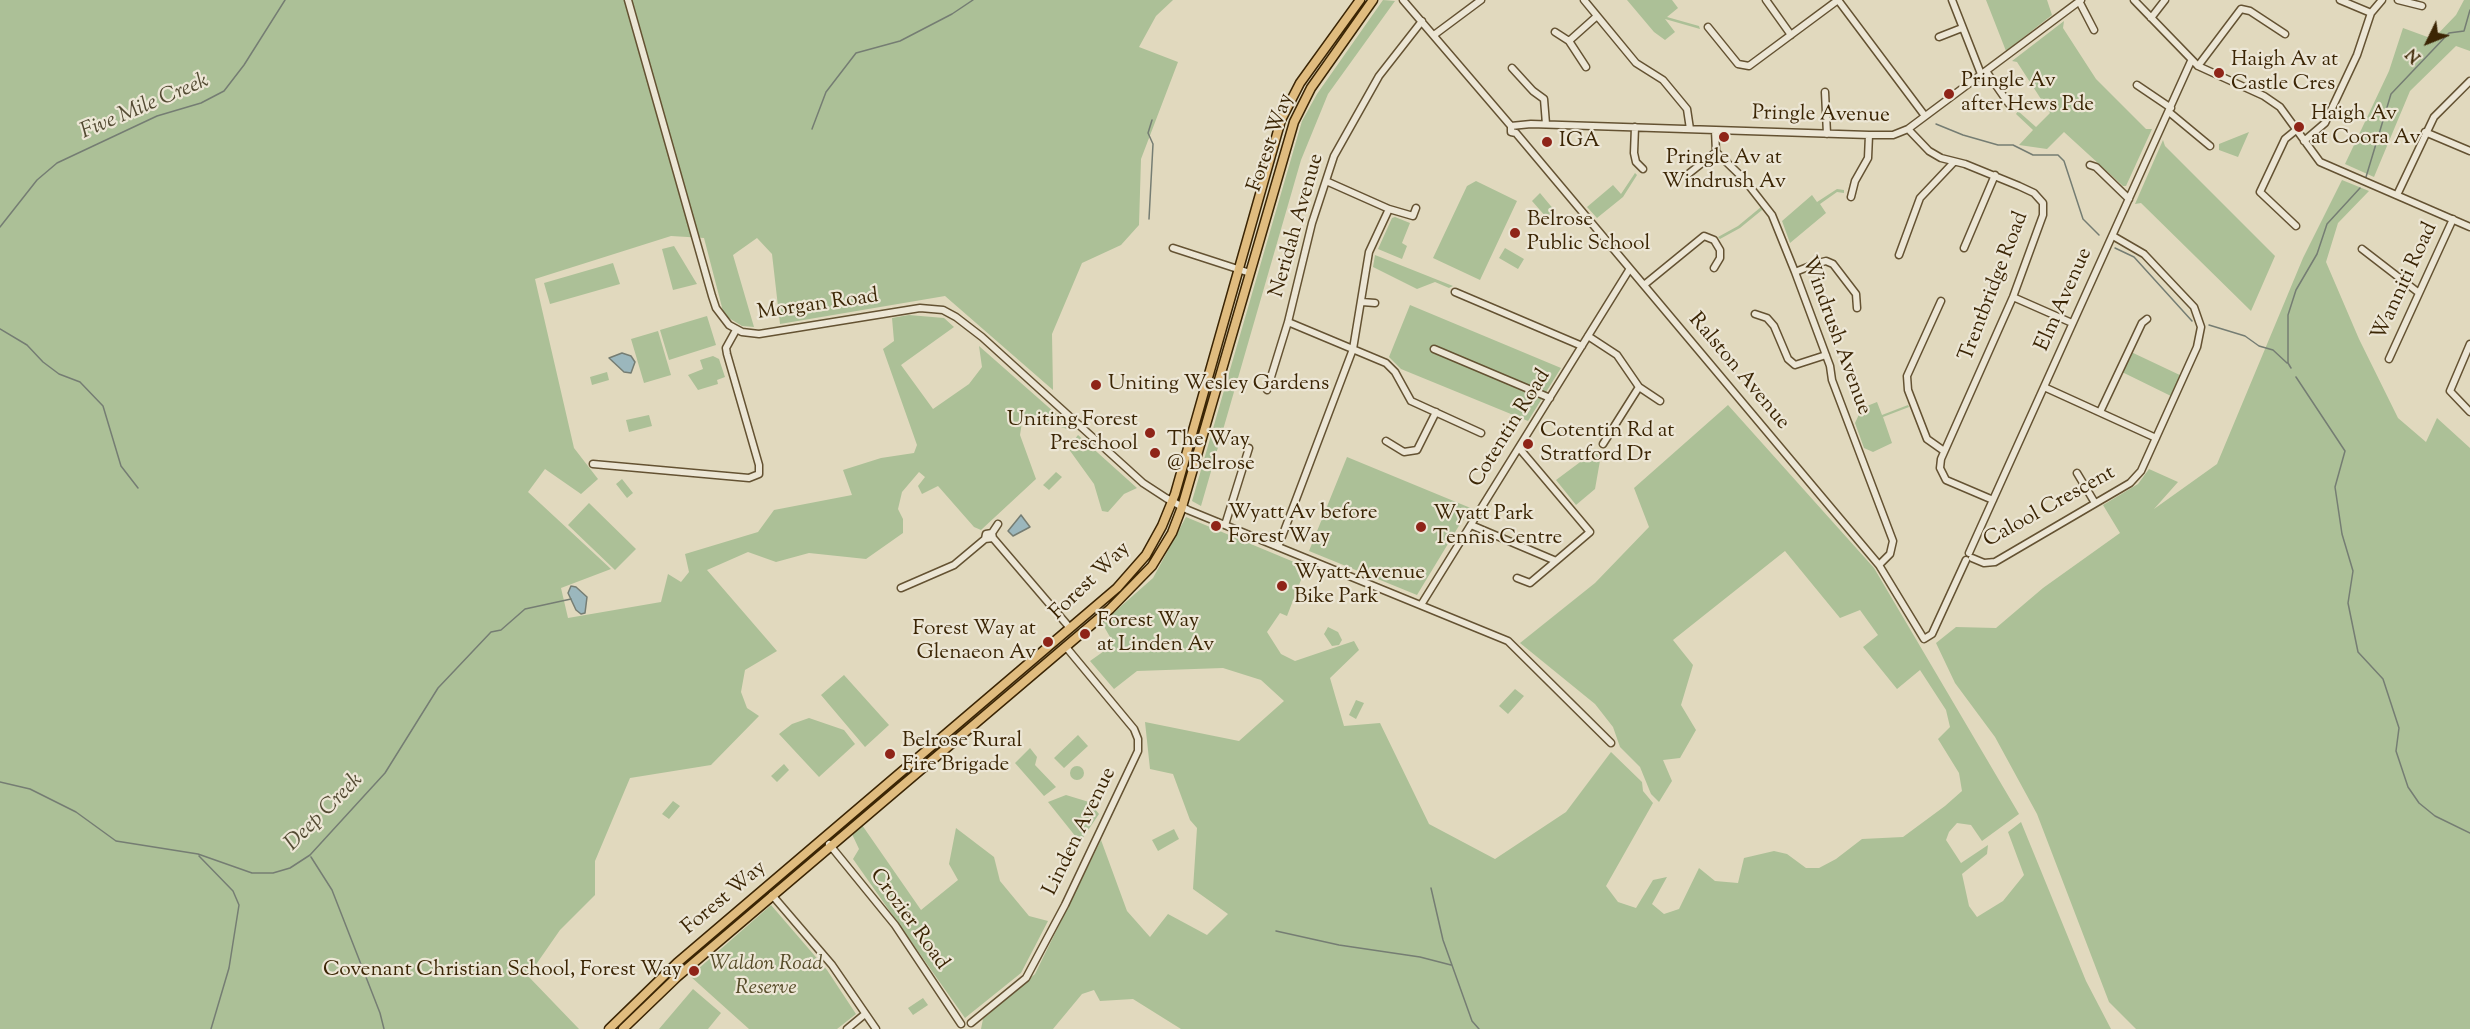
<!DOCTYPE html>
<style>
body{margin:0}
#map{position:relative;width:2470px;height:1029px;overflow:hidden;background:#e1d9be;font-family:"Sorts Mill Goudy",serif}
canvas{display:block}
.north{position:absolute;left:2398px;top:12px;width:60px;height:60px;-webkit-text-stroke:4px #ece6d5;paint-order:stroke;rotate:227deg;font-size:16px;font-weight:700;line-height:24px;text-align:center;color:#3b2504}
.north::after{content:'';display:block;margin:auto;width:21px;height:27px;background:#3b2504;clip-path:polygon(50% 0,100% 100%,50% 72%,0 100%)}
</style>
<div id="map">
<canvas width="2470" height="1029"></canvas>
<div class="north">N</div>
</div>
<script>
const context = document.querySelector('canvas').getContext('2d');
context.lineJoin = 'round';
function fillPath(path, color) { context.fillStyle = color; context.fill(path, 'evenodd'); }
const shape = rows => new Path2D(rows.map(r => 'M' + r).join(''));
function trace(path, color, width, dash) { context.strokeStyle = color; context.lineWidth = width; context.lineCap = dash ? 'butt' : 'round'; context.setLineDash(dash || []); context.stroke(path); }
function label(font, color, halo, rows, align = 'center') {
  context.font = font + ' "Sorts Mill Goudy",serif'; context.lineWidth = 4.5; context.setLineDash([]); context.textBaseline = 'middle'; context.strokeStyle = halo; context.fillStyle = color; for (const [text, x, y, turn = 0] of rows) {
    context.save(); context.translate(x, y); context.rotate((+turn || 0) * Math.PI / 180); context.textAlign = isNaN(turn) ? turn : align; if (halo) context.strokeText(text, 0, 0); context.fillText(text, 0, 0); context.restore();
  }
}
fillPath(shape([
 [0,0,1173,0,1156,16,1139,47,1178,62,1141,159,1139,225,1121,245,1082,263,1052,334,1053,390,945,296,780,324,772,254,757,238,733,255,754,327,742,326,724,315,704,238,671,236,535,279,574,448,598,479,581,494,545,469,528,492,611,569,561,588,568,618,661,602,668,574,681,582,689,572,685,554,758,532,774,510,852,495,843,470,881,458,914,453,917,445,883,349,894,341,892,318,909,315,944,318,954,327,901,365,933,409,969,384,982,367,979,346,1071,427,1070,430,1029,416,1022,422,1020,435,1036,479,981,530,974,527,938,486,922,494,918,486,925,477,919,472,902,492,898,509,903,519,903,533,866,559,809,553,776,562,748,552,707,570,777,651,745,670,741,692,747,708,759,716,711,765,630,778,595,861,595,895,560,930,528,976,579,1029,0,1029],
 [1383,0,1395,1,1328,94,1301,160,1201,506,1192,501,1302,121,1317,94],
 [1627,0,1672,0,1678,8,1667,17,1699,26,1700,29,1665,19,1675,32,1665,40,1654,32],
 [1986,0,2047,0,2052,15,2006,51],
 [2464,0,2470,0,2470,51,2456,46,2410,91,2374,177,2345,164,2389,71,2403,28,2433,39,2456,15],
 [2064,21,2063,28,2096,79,2146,129,2152,129,2126,186,2123,186,2064,132,2047,149,2019,145,2033,130,2016,114,2018,111,2036,127,2050,113,2017,62,2012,61],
 [2249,132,2238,157,2219,150,2219,144],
 [2163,140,2165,146,2275,256,2251,311,2141,203,2135,204],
 [1635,173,1637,175,1623,197,1597,218,1587,207,1613,185,1621,194],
 [2342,180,2369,191,2338,223,2326,262,2359,339,2398,418,2426,442,2437,418,2470,448,2470,1029,2136,1029,2109,1002,2037,814,1995,737,1955,683,1936,643,1956,627,1996,628,2043,588,2120,533,2103,505,2138,484,2149,469,2178,482,2154,509,2217,464,2303,258],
 [1476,181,1517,201,1480,280,1433,258,1467,186],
 [1837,189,1844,190,1844,193,1837,192,1820,204,1826,213,1790,243,1782,221,1812,195,1817,202],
 [1540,193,1555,211,1547,218,1532,201],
 [1761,207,1762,210,1740,228,1720,239,1718,237,1738,226],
 [1395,217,1410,223,1402,243,1407,246,1402,259,1378,249,1392,218],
 [674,246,697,284,673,290,662,249],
 [1505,248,1524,259,1518,269,1499,258],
 [1375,255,1453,286,1449,288,1435,282,1417,289,1373,267],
 [613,263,620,284,550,304,544,283],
 [1410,305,1561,368,1528,421,1401,369,1389,357],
 [707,316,716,345,669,360,660,330],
 [658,331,671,375,644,383,631,339],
 [2129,351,2184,377,2175,398,2120,371],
 [713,356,719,359,725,377,717,380,718,384,698,390,688,375,703,369,700,360],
 [607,372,609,380,592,385,590,377],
 [1877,402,1882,415,1908,405,1909,407,1883,417,1892,443,1873,452,1864,448,1855,423,1862,408],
 [1728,405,1874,568,2019,814,1982,841,1971,825,1957,823,1949,832,1946,840,1961,863,1988,845,1987,854,1962,874,1969,906,1977,917,2003,901,2024,875,2008,832,2021,822,2086,981,2111,1029,1181,1029,1133,999,1100,1001,1094,990,1082,994,1053,1029,981,1029,983,1019,1035,974,1101,840,1127,911,1150,937,1168,914,1207,935,1228,914,1193,889,1197,828,1190,820,1173,774,1150,769,1145,722,1239,741,1284,701,1261,680,1223,668,1137,671,1114,689,1090,661,1114,644,1102,623,1153,578,1186,517,1306,567,1287,616,1280,613,1267,632,1281,654,1295,661,1354,641,1359,650,1330,678,1344,726,1380,723,1429,824,1495,859,1566,812,1611,752,1642,782,1643,791,1653,803,1606,886,1618,902,1636,908,1653,880,1667,877,1652,904,1664,914,1679,909,1699,868,1715,881,1738,883,1744,858,1774,851,1787,854,1806,868,1819,868,1836,859,1862,839,1903,837,1945,806,1962,791,1959,773,1938,739,1950,727,1946,710,1920,670,1897,689,1863,647,1878,635,1860,610,1840,618,1785,551,1673,640,1693,665,1681,705,1696,730,1680,758,1663,760,1672,781,1659,802,1651,794,1640,767,1620,747,1613,727,1595,704,1520,643,1595,583,1649,527,1634,488],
 [649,415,652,426,629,432,626,420],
 [1078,435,1137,488,1124,494,1108,512,1102,511,1094,484,1068,448],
 [1595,451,1601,455,1595,489,1576,505,1556,480],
 [1347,457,1473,509,1460,524,1417,595,1309,551],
 [1056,472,1062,477,1049,490,1043,485],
 [622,479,633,493,627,498,616,484],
 [589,503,636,549,615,570,568,525],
 [1328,627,1338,632,1342,640,1339,645,1332,646,1324,634],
 [844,675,889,725,865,747,821,695],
 [1515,689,1524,696,1508,714,1499,706],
 [1356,700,1364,703,1356,719,1349,715],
 [809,718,844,730,855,744,819,777,779,734,792,724],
 [1078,735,1088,746,1064,768,1054,758],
 [1030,748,1037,757,1035,765,1056,787,1044,796,1015,763],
 [784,764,789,770,777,782,771,776],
 '1070 773a7 7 0 1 1 14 0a7 7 0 1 1-14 0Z',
 [1066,795,1089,802,1099,814,1080,842,1048,802],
 [673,801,680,806,669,819,662,814],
 [862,825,921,910,958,880,949,864,956,828,994,857,1000,881,1029,916,1048,921,1021,973,965,1018,853,859,859,849,852,834],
 [1174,829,1179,839,1158,851,1152,840],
 [771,905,827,970,856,1014,837,1029,749,1029,690,976],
 [693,989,721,1013,708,1029,659,1029],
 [923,998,928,1005,913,1015,908,1008]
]), '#acc097');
const water = shape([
 [622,353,631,356,635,362,631,373,624,372,609,358,622,353],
 [1021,515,1030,527,1013,536,1008,531,1021,515],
 [571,586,576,587,587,597,585,613,581,614,576,610,568,593,571,586]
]);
fillPath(water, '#9bb7bd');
trace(water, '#757d73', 1.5);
trace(shape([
 [1936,124,1963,135,1998,145,2013,145,2033,155,2058,155,2064,161,2083,219,2099,235],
 [812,129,826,92,856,53,900,41,952,14,973,0],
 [2366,177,2391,94,2449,33,2464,31,2470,10],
 [1149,219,1153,144,1148,133,1152,120],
 [0,227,37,180,57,163,157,116,201,103,224,91,244,65,285,0],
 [2115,248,2134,257,2192,321],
 [2209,325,2245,336,2259,346,2273,350,2287,363],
 [0,329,27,345,43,362,59,374,80,382,103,406,121,466,138,488],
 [2291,368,2288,363,2288,315,2296,290,2317,254,2327,224,2360,188],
 [2296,377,2345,451,2335,487,2342,534,2353,571,2348,603,2358,652,2383,679,2399,728,2396,751,2408,787,2419,803,2435,816,2470,833],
 [0,782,30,789,76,812,116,841,198,854,252,873,273,873,290,868,310,855,385,773,438,688,491,632,501,630,525,609,571,599],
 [199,856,233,891,239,905,229,968,211,1029],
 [311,857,332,890,380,1013,384,1029],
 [1431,888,1443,940,1472,1021,1479,1029],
 [1276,931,1339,945,1420,957,1451,965]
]), '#757d73', 1.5);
const minor = shape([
 [628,0,712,296,716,308,729,325,742,332,759,334,920,308,943,310,956,317,982,337,1143,483,1166,498,1188,510,1508,641,1611,743],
 [1403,0,1511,126,1531,124,1869,135,1893,135,1908,129,2081,0],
 [1584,0,1636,63,1663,80,1687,109,1690,129],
 [1766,0,1791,35],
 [1952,0,1981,74],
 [2134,0,2198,66,2264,96,2280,107,2320,162,2470,227],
 [2340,0,2371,13],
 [2398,0,2422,6],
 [2079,1,2094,30],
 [2151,18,2165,0],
 [1708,27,1738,64,1749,66,1838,0,1925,116],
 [1555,32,1569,41,1586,67],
 [1434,35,1481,0],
 [1939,37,1962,28],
 [1569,41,1597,16],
 [2198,66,2241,9,2250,11,2285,34],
 [1512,68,1533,91,1544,99,1546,124],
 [1986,71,2009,104],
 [2137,85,2171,108],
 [1825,92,1827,134],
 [2169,112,2210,146],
 [1511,126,1511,132,1516,133,1879,565,1924,639,1932,634,1966,560],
 [1635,127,1634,153,1636,162,1643,169],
 [1908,129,1929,151,1941,158,1965,164,2019,186,2034,193,2043,203,2043,215,2013,297,1941,459,1940,468,1946,480,1993,500],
 [1715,130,1716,152,1743,178,1772,215,1795,272,1830,366,1832,380,1893,541,1890,554,1879,565],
 [2296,130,2285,139,2260,192,2296,226],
 [2425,132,2470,151],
 [2304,141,2325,123,2357,55,2371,13,2382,0],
 [2090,165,2096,167,2129,199],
 [1687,175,1716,152],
 [1326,181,1389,209,1413,216,1416,208],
 [2397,195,2434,117,2470,81],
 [1851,197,1855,181,1868,158,1869,135],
 [1173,248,1250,273],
 [1964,248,1995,175],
 [2362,249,2419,293],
 [1899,255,1920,198,1954,162],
 [1795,272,1818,263,1826,261,1833,264,1856,294,1857,308],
 [1644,285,1704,236,1714,240,1720,250,1720,258,1714,268],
 [1455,292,1582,346],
 [2013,297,2072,323],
 [1941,301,1907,376,1908,390,1927,439,1944,451],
 [1362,302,1375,303],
 [1755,314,1767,318,1774,326,1788,359,1795,365,1826,355],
 [1288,322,1386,363,1395,372,1411,401,1481,433],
 [1588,336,1617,355,1639,387,1603,444],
 [2470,344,2450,391,2470,412],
 [1434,349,1550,398],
 [2389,359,2453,219],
 [1639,387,1660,401],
 [2044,387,2156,438],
 [1267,390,1288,322,1312,223,1334,156,1379,76,1422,21],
 [2100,412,2142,323,2147,319],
 [1386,441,1404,452,1417,450,1436,412],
 [593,464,749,478,759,474,759,465,727,354,726,348,736,330],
 [2077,473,2095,503],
 [1225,525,1249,448],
 [1471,525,1556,561,1590,532,1519,448],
 [992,533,986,534,985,539,993,538,992,533,998,524],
 [993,538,1070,628],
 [1278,547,1353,349,1369,252,1389,209],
 [1969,553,2191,61],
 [1972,558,1984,563,1995,562,2130,483,2141,471,2197,347,2201,327,2194,307,2144,254,2113,236],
 [1517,578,1530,583,1556,561],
 [901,588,954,565,985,539],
 [1421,605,1629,270],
 [829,844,895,925,961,1024],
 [772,895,832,965,876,1029],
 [971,1023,1026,978,1065,905,1138,751,1138,739,1134,729,1066,647],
 [847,1029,865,1014]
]);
const major = shape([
 [609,1029,677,963,1117,588,1146,555,1162,526,1175,494,1281,120,1300,83,1360,0],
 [623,1029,677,977,1110,609,1152,566,1172,533,1182,507,1294,122,1311,88,1373,0]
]);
trace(minor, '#645232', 9);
trace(major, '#3b2504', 11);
trace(minor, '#ece6d5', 6);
trace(major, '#e0bc7f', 8);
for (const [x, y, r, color] of [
 [2219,73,6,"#8f2418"],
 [1949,94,6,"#8f2418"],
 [2299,127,6,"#8f2418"],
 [1724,137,6,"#8f2418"],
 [1547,142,6,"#8f2418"],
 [1515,233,6,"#8f2418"],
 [1096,385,6,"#8f2418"],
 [1150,433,6,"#8f2418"],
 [1528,444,6,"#8f2418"],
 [1155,453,6,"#8f2418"],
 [1216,526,6,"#8f2418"],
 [1421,527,6,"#8f2418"],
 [1282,586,6,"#8f2418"],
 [1085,634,6,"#8f2418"],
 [1048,642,6,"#8f2418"],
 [890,754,6,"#8f2418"],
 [694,971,6,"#8f2418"]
]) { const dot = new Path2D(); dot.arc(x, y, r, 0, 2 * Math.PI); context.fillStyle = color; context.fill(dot); trace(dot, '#ece6d5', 2); }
label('21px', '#3b2504', '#ece6d5', [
 ["Haigh Av at",2231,61],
 ["Castle Cres",2231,85],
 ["Pringle Av",1961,82],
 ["after Hews Pde",1961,106],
 ["Haigh Av",2311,115],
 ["at Coora Av",2311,139],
 ["IGA",1559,142],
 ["Pringle Av at",1724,159,"center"],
 ["Windrush Av",1724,183,"center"],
 ["Belrose",1527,221],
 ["Public School",1527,245],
 ["Uniting Wesley Gardens",1108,385],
 ["Uniting Forest",1138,421,"right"],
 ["Preschool",1138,445,"right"],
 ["Cotentin Rd at",1540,432],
 ["Stratford Dr",1540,456],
 ["The Way",1167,441],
 ["@ Belrose",1167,465],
 ["Wyatt Av before",1228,514],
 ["Forest Way",1228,538],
 ["Wyatt Park",1433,515],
 ["Tennis Centre",1433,539],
 ["Wyatt Avenue",1294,574],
 ["Bike Park",1294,598],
 ["Forest Way",1097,622],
 ["at Linden Av",1097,646],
 ["Forest Way at",1036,630,"right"],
 ["Glenaeon Av",1036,654,"right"],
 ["Belrose Rural",902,742],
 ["Fire Brigade",902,766],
 ["Covenant Christian School, Forest Way",682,971,"right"]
], 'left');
label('21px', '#3b2504', '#ece6d5', [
 ["Pringle Avenue",1821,116,1],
 ["Forest Way",1272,143,-71],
 ["Neridah Avenue",1298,226,-74],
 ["Wanniti Road",2406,282,-65],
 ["Trentbridge Road",1995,287,-69],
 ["Elm Avenue",2065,300,-66],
 ["Morgan Road",818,306,-8],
 ["Windrush Avenue",1835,336,70],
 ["Ralston Avenue",1738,372,50],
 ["Cotentin Road",1511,429,-58],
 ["Calool Crescent",2050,508,-29],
 ["Forest Way",1091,582,-44],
 ["Linden Avenue",1081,832,-64],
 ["Forest Way",725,899,-40],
 ["Crozier Road",908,920,54]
]);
label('italic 21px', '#574c29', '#ece6d5', [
 ["Waldon Road",766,965],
 ["Reserve",766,989]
]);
label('italic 22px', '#534a32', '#ece6d5', [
 ["Five Mile Creek",145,108,-23],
 ["Deep Creek",325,813,-45]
]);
</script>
